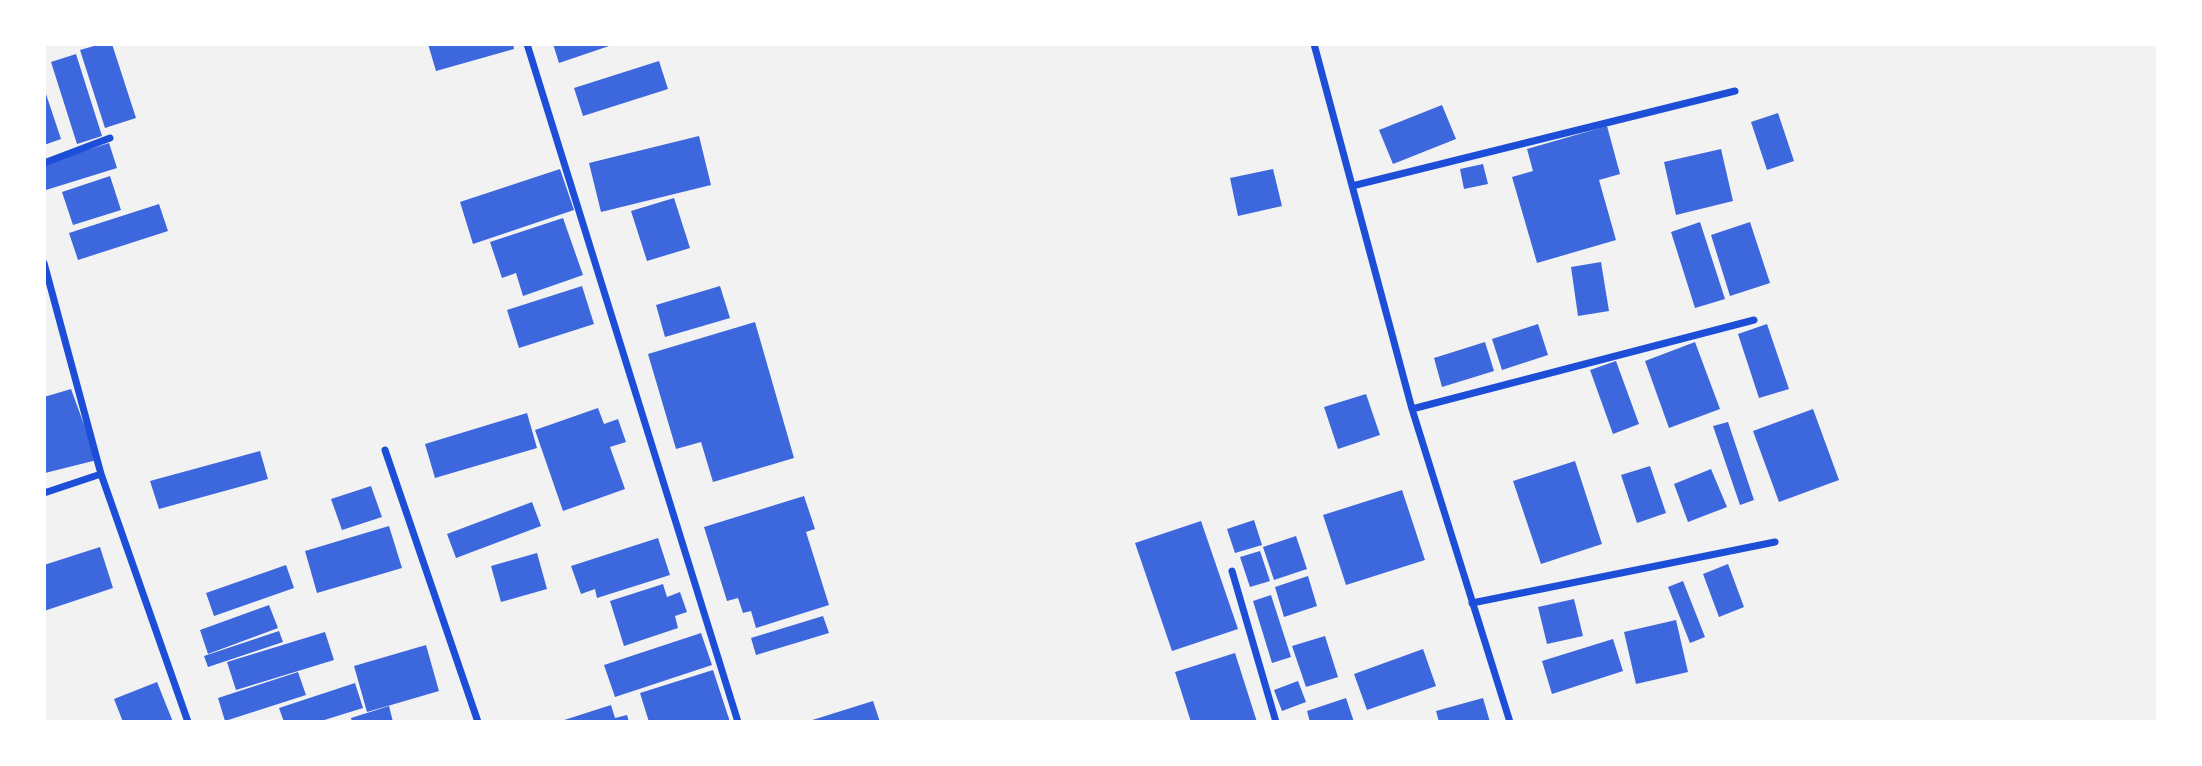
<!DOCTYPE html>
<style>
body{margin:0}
#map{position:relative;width:2202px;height:766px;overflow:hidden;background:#f2f2f2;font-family:"Alegreya Sans",sans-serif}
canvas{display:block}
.frame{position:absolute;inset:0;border:46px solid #fff;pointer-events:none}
</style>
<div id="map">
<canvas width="2202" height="766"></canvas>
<div class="frame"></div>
</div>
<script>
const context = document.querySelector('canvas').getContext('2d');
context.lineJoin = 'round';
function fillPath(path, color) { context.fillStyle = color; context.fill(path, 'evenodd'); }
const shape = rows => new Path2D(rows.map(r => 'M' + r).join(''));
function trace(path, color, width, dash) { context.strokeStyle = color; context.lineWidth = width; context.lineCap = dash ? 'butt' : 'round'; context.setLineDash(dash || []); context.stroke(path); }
fillPath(shape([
 [101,44,112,44,136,118,105,128,80,50],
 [428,44,513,44,514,49,436,71],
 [553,44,615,44,559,63],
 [76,54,102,136,77,144,51,62],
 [659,61,668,89,583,116,574,88],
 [44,88,61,139,44,145],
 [1442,105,1456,139,1393,164,1379,130],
 [1778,113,1794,161,1767,170,1751,122],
 [1607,126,1620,174,1599,180,1616,240,1537,263,1512,177,1533,171,1527,149],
 [699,136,711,185,601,212,589,163],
 [109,143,117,168,46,190,44,164],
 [1721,149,1733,201,1676,215,1664,162],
 [1483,164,1488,184,1464,189,1460,169],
 [560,169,574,210,473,244,460,202],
 [1273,169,1282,206,1238,216,1230,178],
 [110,176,121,210,73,225,62,192],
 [674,198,690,248,647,261,631,211],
 [159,204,168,231,78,260,69,233],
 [563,218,583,275,523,296,516,273,502,278,490,242],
 [1700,222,1725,299,1695,308,1671,232],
 [1750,222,1770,283,1730,296,1711,235],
 [1601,262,1609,311,1578,316,1571,267],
 [582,286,594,324,519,348,507,310],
 [720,286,730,318,665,337,656,305],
 [755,322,794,458,713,482,701,442,676,449,648,354],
 [1538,324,1548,355,1502,370,1492,339],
 [1767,324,1789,389,1759,398,1738,334],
 [1485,342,1494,371,1442,387,1434,358],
 [1695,342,1720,409,1669,428,1645,361],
 [1616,361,1639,424,1613,434,1590,370],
 [71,389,97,460,45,473,44,397],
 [1366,394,1380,435,1338,449,1324,407],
 [598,408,604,424,618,419,626,442,610,447,625,489,563,511,535,430],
 [1813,409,1839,480,1779,502,1753,431],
 [527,413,537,448,435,478,425,444],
 [1728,422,1754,500,1740,505,1713,426],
 [260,451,268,479,159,509,150,481],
 [1575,461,1602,544,1541,564,1513,481],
 [1650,466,1666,513,1637,523,1621,475],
 [1711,469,1727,507,1688,522,1674,484],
 [371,486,382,517,342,530,331,499],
 [1402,490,1425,560,1346,585,1323,515],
 [804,496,815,529,806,532,829,605,756,628,751,611,743,613,738,598,727,601,704,527],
 [532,502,541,526,456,558,447,534],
 [1254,520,1262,545,1235,553,1227,529],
 [1201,521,1238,629,1172,651,1135,543],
 [389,526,402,568,317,593,305,551],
 [1296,536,1307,569,1274,580,1263,547],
 [658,538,670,575,597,598,595,589,581,594,571,566],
 [100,547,113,588,44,611,44,565],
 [1260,551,1270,581,1250,587,1240,557],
 [537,553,547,589,501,602,491,566],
 [1728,564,1744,607,1719,617,1703,574],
 [286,565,294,588,214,616,206,593],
 [1308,576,1317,606,1284,617,1275,587],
 [1683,581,1705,637,1690,643,1668,587],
 [663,584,667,597,680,592,687,612,675,616,678,628,624,646,610,601],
 [1271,595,1291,657,1272,663,1253,601],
 [1574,599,1583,636,1547,644,1538,607],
 [269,605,278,628,208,654,200,630],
 [823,616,829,633,756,655,751,638],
 [1676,620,1688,672,1636,684,1624,632],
 [279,631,283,642,208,667,204,656],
 [325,632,334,660,236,690,227,662],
 [701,633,712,665,615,697,604,665],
 [1325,636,1338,677,1306,687,1292,646],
 [1613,639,1623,671,1552,694,1542,661],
 [426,645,439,691,367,712,354,666],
 [1423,649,1436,686,1367,710,1354,674],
 [1235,653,1257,722,1191,722,1175,672],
 [713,670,730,722,649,722,640,693],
 [298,672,306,695,225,721,218,698],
 [1298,681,1306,702,1282,711,1274,690],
 [157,682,173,722,123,722,114,699],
 [355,683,363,708,318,722,284,722,279,708],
 [1346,698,1354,722,1310,722,1307,711],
 [1483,698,1490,722,1439,722,1436,711],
 [873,701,880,722,806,722],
 [611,705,615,718,627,715,629,722,558,722],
 [389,706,393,722,352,722,351,718]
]), '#3d67dc');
trace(shape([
 [527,44,738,722],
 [1314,44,1412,409,1510,722],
 [44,163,110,138],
 [1352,186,1735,91],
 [44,263,101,474,188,722],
 [1412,409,1754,320],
 [385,450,478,722],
 [44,493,101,474],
 [1232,571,1276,722],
 [1472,603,1775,542]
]), '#1d4ed8', 7);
</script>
